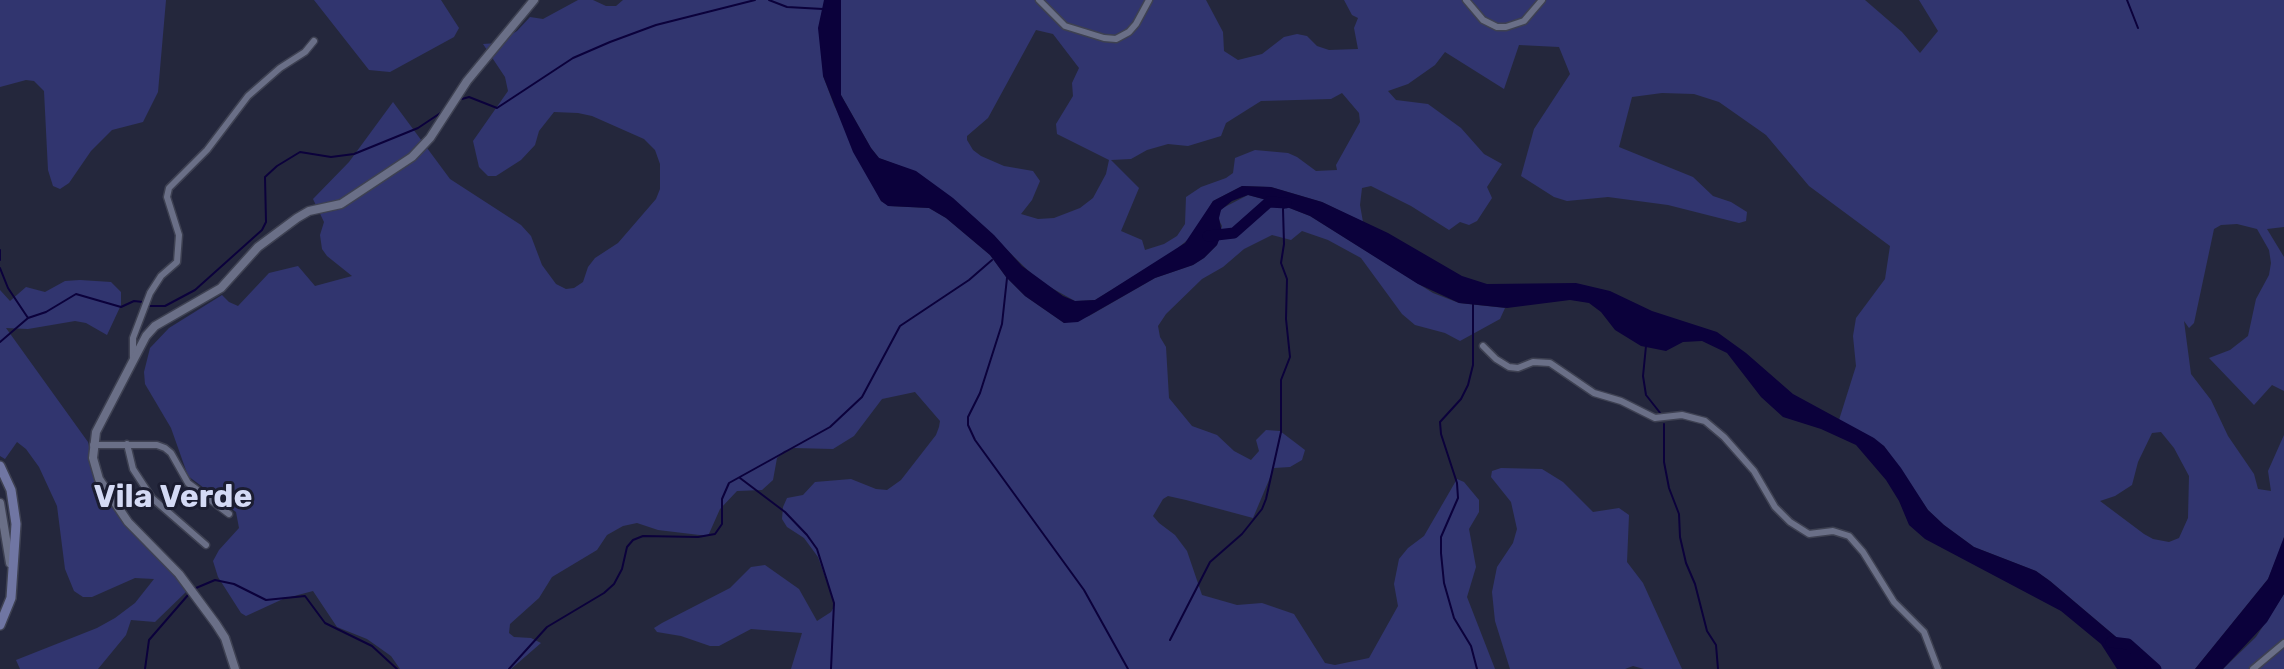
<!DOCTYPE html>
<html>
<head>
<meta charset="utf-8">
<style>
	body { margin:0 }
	canvas { display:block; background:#24273c }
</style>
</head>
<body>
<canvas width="2284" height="669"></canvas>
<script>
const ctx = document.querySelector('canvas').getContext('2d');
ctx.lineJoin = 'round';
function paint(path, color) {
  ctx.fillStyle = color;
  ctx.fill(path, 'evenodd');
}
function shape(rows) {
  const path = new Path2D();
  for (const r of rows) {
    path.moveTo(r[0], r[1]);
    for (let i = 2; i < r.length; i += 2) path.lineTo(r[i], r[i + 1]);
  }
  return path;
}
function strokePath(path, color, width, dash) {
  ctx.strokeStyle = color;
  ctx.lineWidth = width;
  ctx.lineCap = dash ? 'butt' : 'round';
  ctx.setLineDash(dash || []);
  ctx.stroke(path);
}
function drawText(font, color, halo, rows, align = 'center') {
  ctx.font = font + ' Rubik,sans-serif';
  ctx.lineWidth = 6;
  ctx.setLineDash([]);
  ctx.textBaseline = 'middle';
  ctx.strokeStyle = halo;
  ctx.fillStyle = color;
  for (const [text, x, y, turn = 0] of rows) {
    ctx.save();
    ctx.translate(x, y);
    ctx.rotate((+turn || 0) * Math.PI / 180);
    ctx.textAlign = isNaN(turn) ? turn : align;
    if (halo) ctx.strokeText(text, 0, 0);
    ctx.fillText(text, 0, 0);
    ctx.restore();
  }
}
paint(shape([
	[0,0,166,0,158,92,143,122,112,130,91,151,69,183,60,189,53,186,48,170,44,91,34,81,26,80,0,87],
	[314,0,441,0,459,28,454,37,390,72,369,70],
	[578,0,593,0,606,6,616,6,623,0,824,0,823,76,834,105,881,201,889,206,929,208,946,218,990,255,1006,277,1025,296,1064,323,1089,316,1155,278,1193,265,1204,258,1217,245,1222,226,1218,218,1221,209,1248,195,1274,202,1310,216,1433,293,1459,303,1505,308,1500,319,1460,341,1445,333,1415,325,1402,314,1361,258,1328,240,1302,231,1291,240,1272,235,1244,249,1223,267,1202,279,1166,314,1158,326,1160,337,1166,347,1169,398,1192,426,1217,435,1234,451,1251,460,1259,451,1256,440,1266,430,1280,431,1305,450,1302,460,1290,467,1274,468,1253,518,1186,500,1168,496,1163,499,1153,516,1159,523,1175,535,1187,551,1202,595,1237,605,1262,603,1294,614,1325,663,1335,665,1369,658,1398,606,1394,584,1399,559,1408,548,1424,536,1457,479,1464,482,1479,500,1479,512,1469,529,1476,567,1467,597,1495,669,791,669,802,633,751,629,719,646,710,646,681,636,657,632,654,628,662,623,730,588,751,567,765,565,799,589,817,621,831,612,835,605,818,557,804,538,787,527,782,519,783,507,787,498,803,495,815,482,851,479,876,489,887,490,901,480,936,435,939,427,940,421,915,392,882,399,854,436,833,449,794,448,784,451,777,458,773,480,762,490,737,491,720,509,708,536,658,530,637,523,623,526,607,535,597,550,552,577,539,598,510,624,509,633,514,637,531,638,541,643,511,669,400,669,391,656,367,639,337,627,313,591,283,599,246,616,241,613,218,577,213,561,219,550,239,528,236,512,188,476,171,428,145,384,144,372,150,348,169,328,222,295,229,302,238,306,269,273,298,266,315,286,352,276,327,256,322,249,320,235,324,222,313,199,349,162,393,102,450,179,521,225,531,236,542,265,556,284,566,289,574,288,583,282,588,267,595,258,618,243,656,199,660,189,660,164,655,150,644,139,592,116,578,113,554,112,539,131,535,145,521,160,496,176,488,176,479,167,473,141,508,91,505,77,483,44,497,43,517,31,530,17,543,19],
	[841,0,1206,0,1223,32,1224,51,1238,60,1262,54,1284,37,1297,34,1307,36,1317,46,1329,50,1358,49,1354,28,1358,18,1352,15,1344,0,1865,0,1902,32,1920,53,1938,31,1919,0,2284,0,2284,227,2267,229,2284,257,2284,391,2272,385,2254,405,2209,358,2230,350,2248,336,2256,299,2269,275,2271,263,2269,250,2257,229,2237,224,2221,225,2214,229,2194,323,2189,328,2184,321,2191,374,2211,400,2228,436,2254,474,2258,489,2271,491,2268,471,2284,435,2284,537,2282,545,2268,579,2195,669,2154,669,2050,581,2036,571,1974,547,1944,525,1928,510,1884,446,1839,420,1856,366,1853,336,1856,318,1885,279,1890,246,1809,186,1766,135,1719,102,1694,94,1662,93,1632,97,1619,147,1693,177,1713,196,1731,202,1747,212,1746,221,1739,223,1668,205,1608,197,1567,201,1554,197,1521,176,1534,129,1570,74,1559,47,1519,45,1504,89,1445,52,1435,65,1408,84,1388,91,1396,100,1428,104,1461,128,1484,154,1502,164,1487,187,1492,198,1477,221,1469,225,1460,222,1449,230,1411,206,1371,186,1362,188,1360,205,1363,222,1322,202,1271,187,1242,186,1213,201,1191,237,1173,252,1095,300,1075,301,1039,281,977,221,900,166,879,158,871,148,841,95],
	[1036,30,1053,34,1079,68,1072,83,1073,96,1056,124,1057,134,1109,160,1106,174,1093,198,1080,208,1054,218,1038,219,1021,214,1032,200,1040,181,1033,171,1004,166,981,156,973,150,967,140,967,136,988,118],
	[1342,93,1359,113,1360,122,1336,165,1337,170,1316,171,1297,157,1288,153,1255,150,1235,158,1233,173,1226,178,1201,187,1186,197,1185,224,1177,236,1164,244,1145,250,1142,240,1121,231,1139,188,1111,160,1131,159,1147,150,1168,144,1188,146,1221,136,1226,123,1261,101,1331,99],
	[2161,432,2174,448,2189,476,2188,518,2179,538,2169,542,2153,539,2144,534,2100,501,2115,496,2132,485,2138,462,2152,433],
	[80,280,111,282,121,292,121,305,107,335,86,323,75,321,28,329,6,328,88,442,95,471,149,545,188,590,155,622,131,620,126,635,98,669,20,669,16,660,97,628,115,618,135,603,154,579,135,578,92,597,83,597,74,591,65,569,57,506,39,467,26,449,17,442,5,459,0,456,0,290,10,301,26,287,45,292,65,281],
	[1501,468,1542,469,1563,482,1593,512,1619,508,1629,515,1627,562,1643,583,1682,669,1644,669,1633,666,1625,669,1510,669,1495,621,1492,592,1497,567,1513,543,1517,529,1511,502,1491,477,1492,471],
	[2284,594,2284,669,2223,669,2256,637]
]), '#31356f');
paint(shape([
	[824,0,841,0,841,95,871,148,879,158,916,171,953,198,994,235,1022,266,1063,296,1075,301,1095,300,1111,290,1185,243,1213,201,1242,186,1271,187,1322,202,1388,233,1462,276,1487,284,1576,283,1610,291,1652,311,1717,332,1746,353,1793,394,1874,438,1884,446,1901,468,1928,510,1944,525,1974,547,2036,571,2050,581,2154,669,2117,669,2101,644,2061,611,1925,539,1909,525,1899,501,1886,480,1856,445,1821,429,1783,417,1761,397,1727,353,1702,341,1683,342,1666,351,1641,346,1615,330,1601,312,1589,303,1570,300,1507,308,1459,303,1418,284,1310,216,1274,202,1248,195,1232,201,1221,210,1219,218,1222,233,1217,245,1204,258,1193,265,1155,278,1078,322,1064,323,1025,296,1006,277,990,255,946,218,929,208,888,206,881,201,853,152,823,76,818,28],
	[2284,537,2284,594,2267,622,2223,669,2195,669,2268,579]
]), '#0b013b');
strokePath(shape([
	[769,0,787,7,823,9],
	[2127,0,2138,28],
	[462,99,469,97,497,108,573,58,610,42,656,25,755,0],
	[0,250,0,260],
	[0,268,8,288,28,318],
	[1007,278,1002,324,980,393,968,417,968,425,975,440,1084,590,1128,669],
	[1473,304,1473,365,1468,385,1461,399,1440,422,1441,434,1457,483,1458,498,1441,537,1441,553,1444,583,1454,618,1471,646,1477,669],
	[149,306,165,306,195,290,262,230,266,222,265,177,277,166,300,152,331,157,354,154,418,128,442,112],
	[0,342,28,318,46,312,76,294,121,307,134,301,143,302],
	[1646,346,1643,376,1646,395,1661,414],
	[1664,424,1664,462,1669,488,1679,514,1680,537,1686,563,1695,584,1707,631,1716,645,1718,669],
	[740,478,785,512,807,535,817,549,834,603,831,669],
	[196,588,215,580,234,584,266,600,305,596,325,623,372,646,397,669],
	[1170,640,1210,562,1242,534,1262,509,1266,499,1281,432,1281,380,1290,357,1286,319,1287,279,1281,263,1284,244,1283,209,1286,204],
	[145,669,149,640,188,595],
	[509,669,547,627,604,593,614,584,622,569,627,547,633,540,643,536,698,537,715,534,722,524,722,499,729,483,830,427,862,397,900,326,969,280,992,260]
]), '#0b013b', 2);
strokePath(shape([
	[1208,236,1234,233,1269,202,1286,203],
	[2111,642,2128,644,2156,669]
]), '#0b013b', 11);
const minor = shape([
	[1039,0,1065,26,1104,38,1116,39,1129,32,1136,24,1149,0],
	[1466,0,1483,20,1497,27,1506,27,1524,21,1542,0],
	[1483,346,1496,359,1509,367,1518,368,1533,362,1550,363,1594,393,1621,401,1655,418,1682,415,1705,421,1724,437,1754,471,1775,507,1790,522,1809,534,1833,531,1849,536,1863,552,1894,602,1924,632,1938,669],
	[133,357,133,338,150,293,161,276,177,262,179,235,167,197,169,188,207,150,248,96,280,68,305,52,314,41],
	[127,444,133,469,152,498,206,545],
	[93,445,157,445,165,448,171,453,188,483,229,514],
	[2253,669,2284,643]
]);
const tertiary = shape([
	[0,503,10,563],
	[235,669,225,638,216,624,179,574,128,522,99,479,93,458,96,432,146,336,155,326,221,288,258,247,297,218,309,211,341,204,412,157,430,138,467,81,534,0]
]);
const secondary = shape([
	[0,466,11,490,16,524,11,598,0,625]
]);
strokePath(minor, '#3e4152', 9);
strokePath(tertiary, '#3e4152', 11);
strokePath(secondary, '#3e4152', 12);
strokePath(minor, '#6a6f87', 6);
strokePath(tertiary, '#6a6f87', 8);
strokePath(secondary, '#7076a3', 9);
drawText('bold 32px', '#d4daf5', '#1b1d31', [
	["Vila Verde",173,498]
]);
</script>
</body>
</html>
